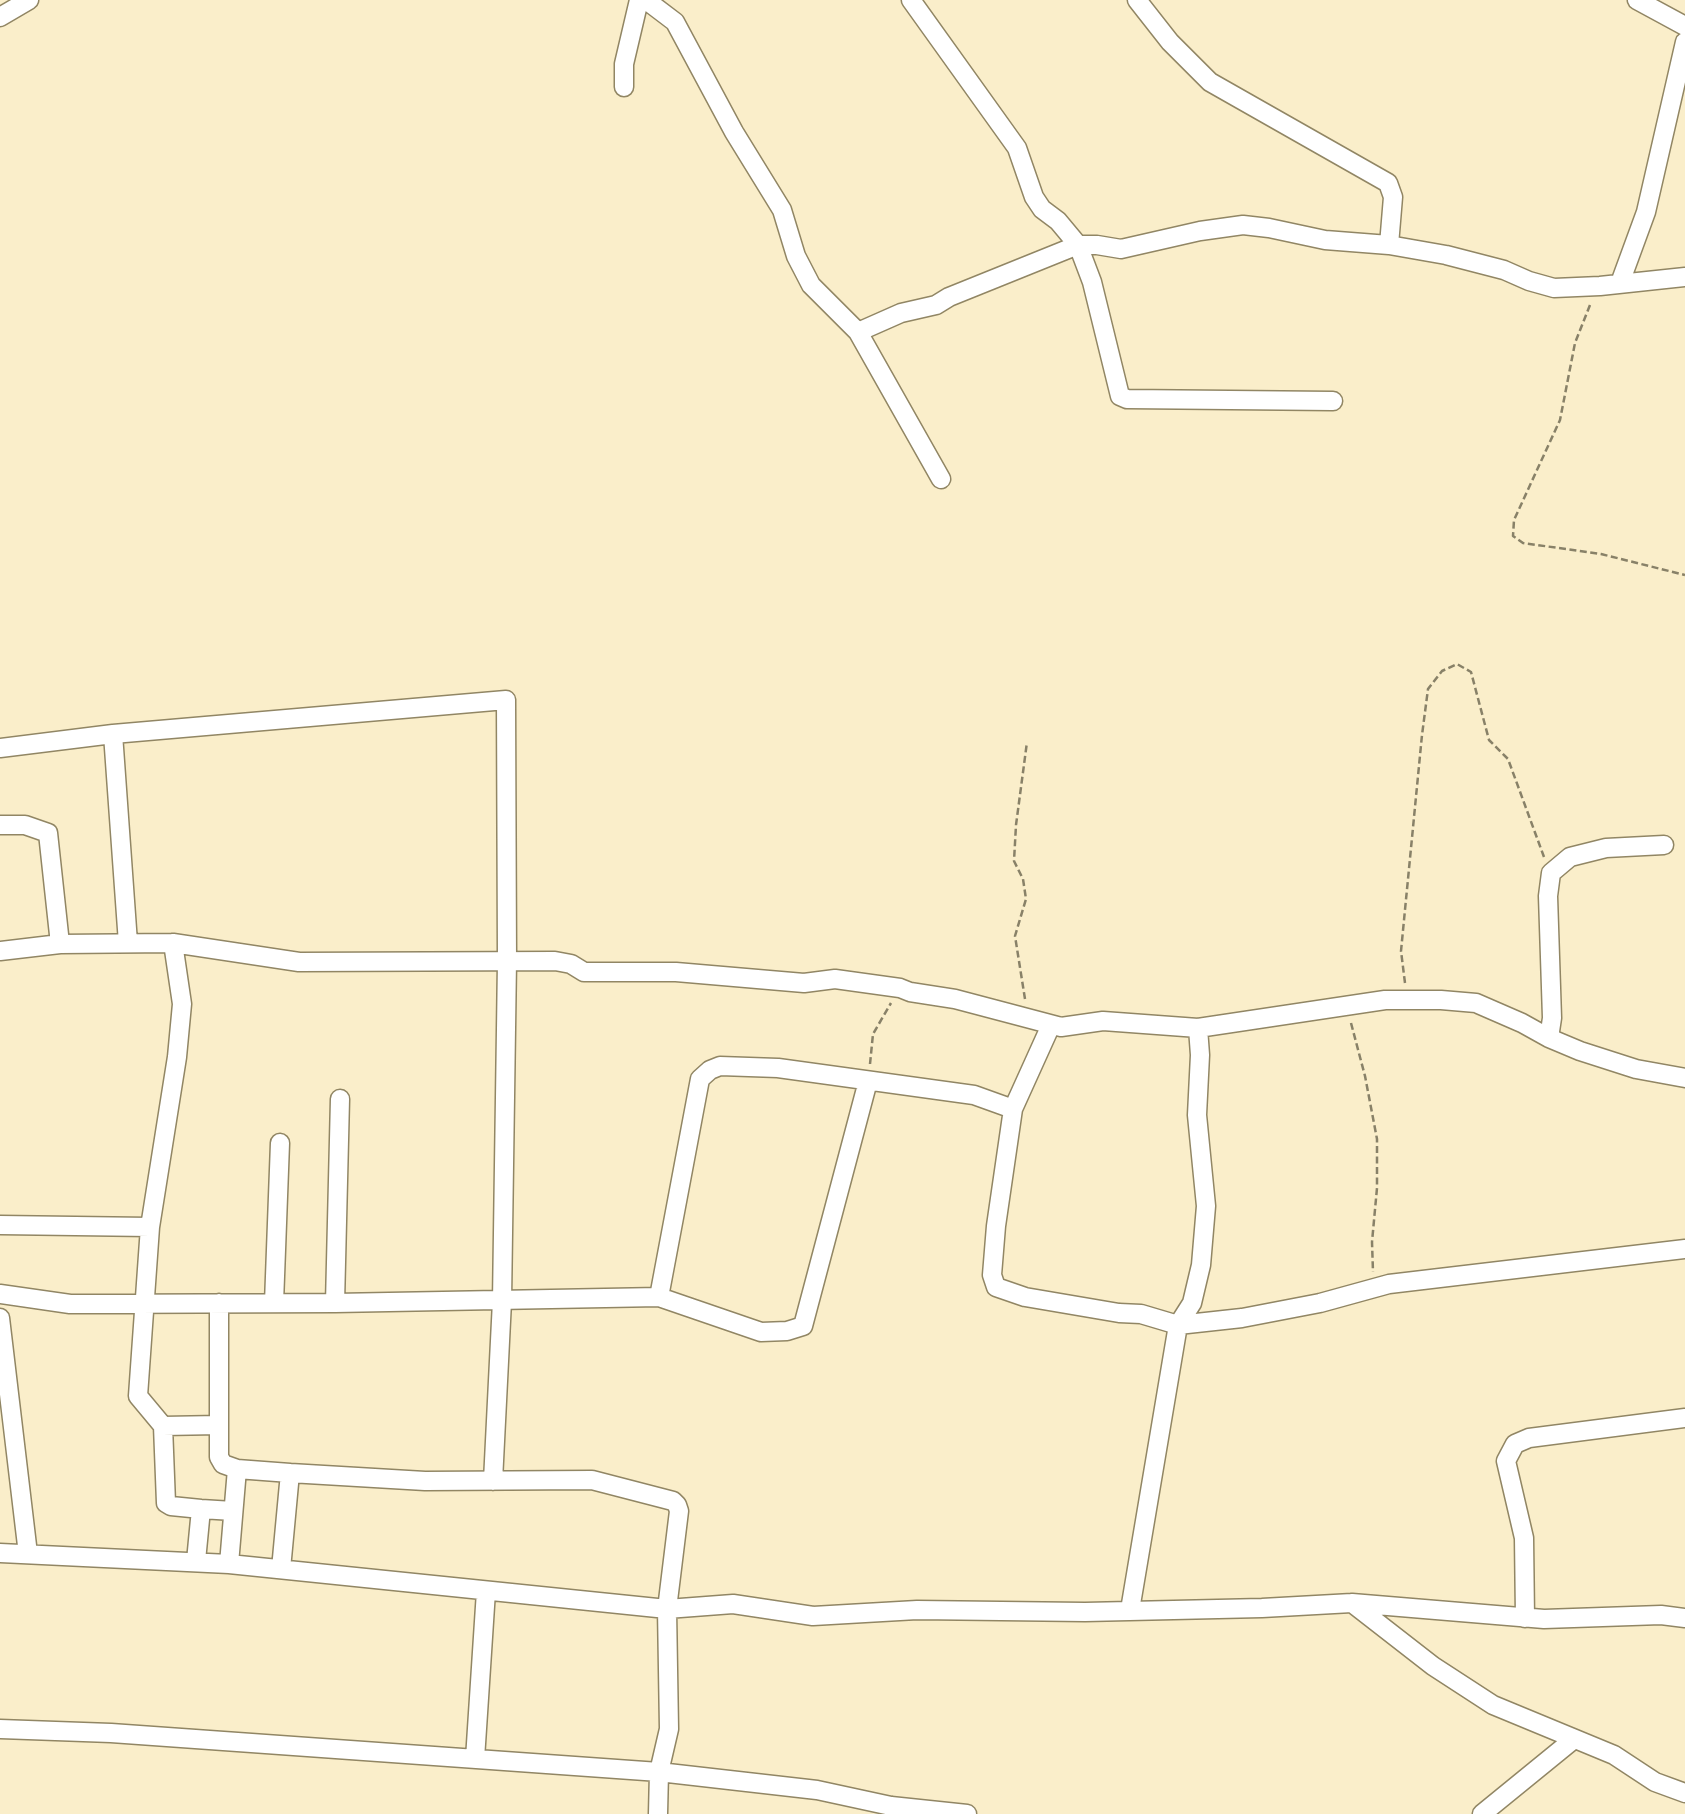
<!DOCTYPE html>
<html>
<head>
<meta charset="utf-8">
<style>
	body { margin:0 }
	canvas { display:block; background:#faeeca }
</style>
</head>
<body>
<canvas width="1685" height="1814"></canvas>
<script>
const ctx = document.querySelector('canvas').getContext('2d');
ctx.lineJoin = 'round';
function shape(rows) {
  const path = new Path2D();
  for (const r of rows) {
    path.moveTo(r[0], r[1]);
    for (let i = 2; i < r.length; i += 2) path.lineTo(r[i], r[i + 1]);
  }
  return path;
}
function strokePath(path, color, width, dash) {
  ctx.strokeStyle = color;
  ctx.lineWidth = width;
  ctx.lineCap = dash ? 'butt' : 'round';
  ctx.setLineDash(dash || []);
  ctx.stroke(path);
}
const minor = shape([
	[646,0,675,22,734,132,782,210,796,256,811,285,858,332,941,479],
	[911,0,1017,148,1034,197,1042,209,1058,221,1078,245,1097,245,1121,249,1200,231,1243,225,1269,228,1325,240,1389,245,1446,255,1504,270,1529,281,1554,288,1600,286,1685,277],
	[1137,0,1170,42,1210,82,1388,183,1393,197,1389,245],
	[1637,0,1685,26],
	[0,17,29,0],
	[624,87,624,64,639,0],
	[1620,283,1646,212,1685,42],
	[858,332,901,313,936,305,949,297,1078,245,1092,282,1120,396,1127,399,1333,401],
	[113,734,128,943],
	[0,748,113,734,506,700,507,961,502,1301,493,1481],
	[0,825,25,825,48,833,60,944],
	[173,943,182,1004,177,1057,150,1227,138,1396,163,1426,166,1503,171,1506,201,1509,233,1511],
	[0,951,60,944,173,943,299,962,555,961,571,964,584,972,676,972,804,983,835,979,900,988,910,992,955,999,1061,1027,1103,1021,1198,1028,1385,1000,1441,1000,1476,1003,1522,1023,1549,1038,1580,1051,1636,1069,1685,1078],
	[1549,1038,1552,1018,1548,896,1551,873,1570,857,1606,848,1664,845],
	[1013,1109,1051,1025],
	[0,1225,150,1227],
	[0,1294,70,1304,335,1303,659,1297,761,1332,787,1331,803,1326,868,1081],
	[659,1297,700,1079,710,1070,720,1066,778,1068,974,1095,1013,1109,996,1226,992,1275,996,1287,1025,1297,1119,1313,1141,1314,1178,1325,1242,1318,1320,1303,1389,1284,1685,1249],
	[219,1303,219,1457,223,1464,237,1469,290,1473,425,1481,592,1480,673,1501,677,1505,679,1511,667,1609,669,1729,659,1772,658,1814],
	[274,1303,280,1143],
	[335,1303,340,1099],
	[0,1318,28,1554],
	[163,1426,219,1425],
	[0,1553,229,1564,667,1609,733,1604,813,1616,917,1610,1085,1612,1262,1608,1352,1603,1544,1619,1661,1615,1685,1618],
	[196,1561,201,1509],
	[229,1564,237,1469],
	[281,1569,290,1473],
	[1352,1603,1433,1666,1493,1705,1614,1755,1655,1782,1685,1793],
	[1130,1610,1178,1325,1192,1303,1201,1265,1206,1206,1197,1115,1200,1055,1198,1028],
	[1525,1618,1524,1538,1506,1461,1515,1444,1529,1438,1685,1418],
	[0,1729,111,1733,659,1772,817,1790,891,1806,967,1814],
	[475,1759,486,1591],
	[1482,1814,1574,1739]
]);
strokePath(minor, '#918664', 21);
strokePath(shape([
	[1590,305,1575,343,1560,420,1514,520,1513,536,1523,543,1601,554,1685,575],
	[1405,983,1401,951,1422,735,1428,689,1442,671,1457,664,1471,672,1489,740,1508,759,1544,857],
	[1025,999,1015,936,1026,899,1023,879,1014,861,1016,825,1027,742],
	[1351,1023,1365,1076,1377,1139,1377,1188,1372,1242,1373,1272],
	[870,1064,873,1034,891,1003]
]), '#888168', 2.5, [7, 3.5]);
strokePath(minor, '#fff', 18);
</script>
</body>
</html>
